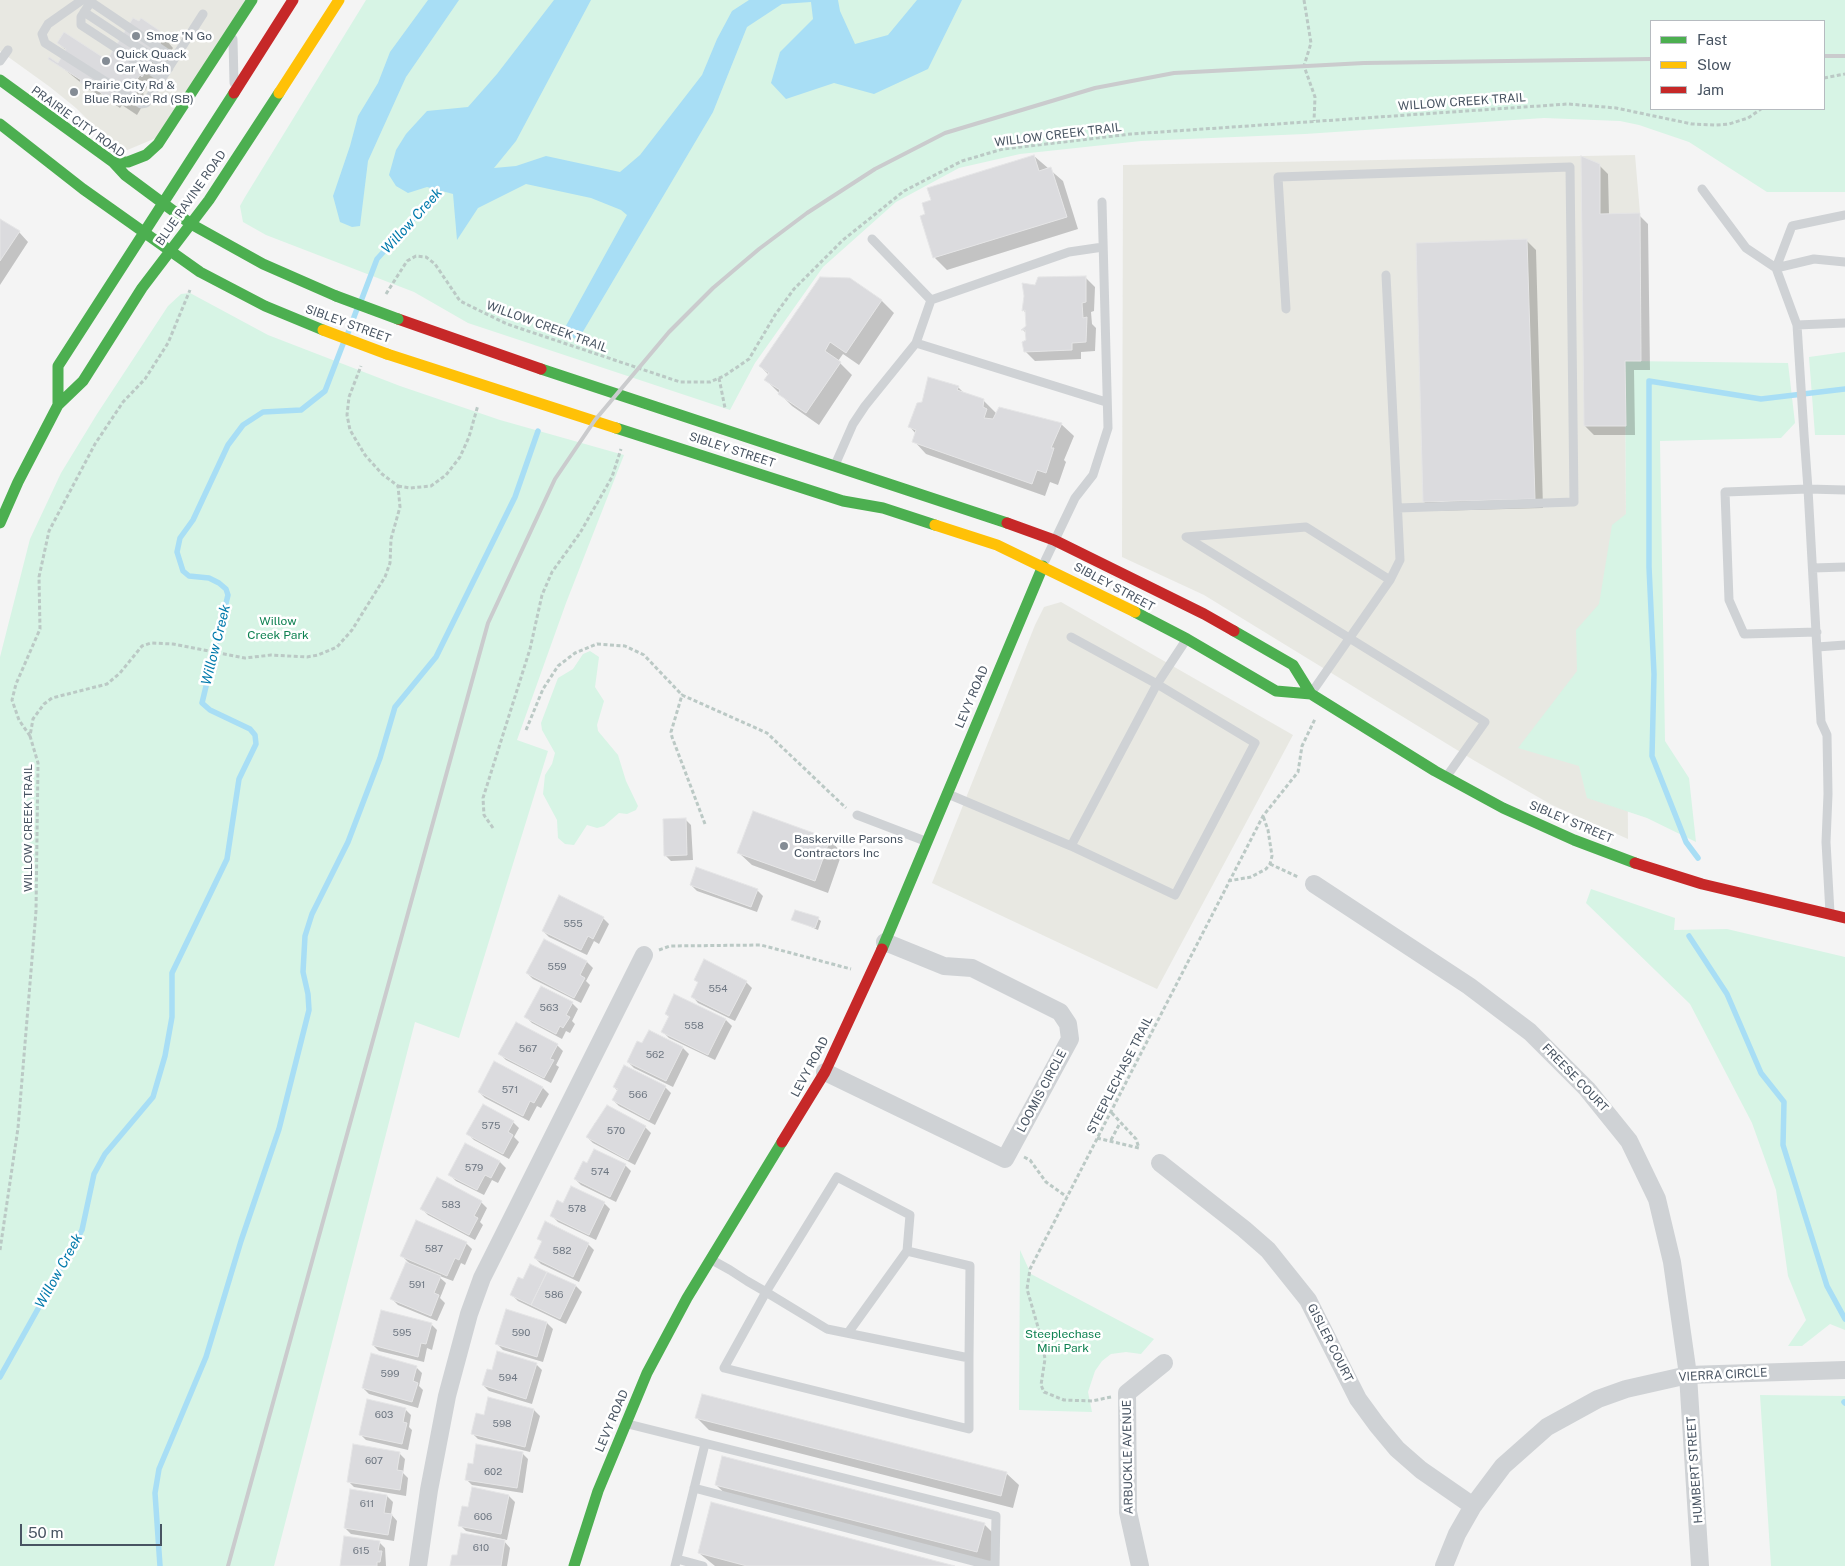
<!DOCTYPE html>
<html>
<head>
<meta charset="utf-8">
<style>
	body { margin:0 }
	#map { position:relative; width:1845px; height:1566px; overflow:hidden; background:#f4f4f4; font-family:"Public Sans",sans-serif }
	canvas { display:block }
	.legend { position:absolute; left:1650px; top:20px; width:175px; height:90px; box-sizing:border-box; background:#fff; border:1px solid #b6bbc0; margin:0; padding:6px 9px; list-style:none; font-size:15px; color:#485462 }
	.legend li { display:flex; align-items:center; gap:10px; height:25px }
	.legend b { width:25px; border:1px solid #b6bbc0 }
	.scale { position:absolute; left:20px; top:1524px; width:142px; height:22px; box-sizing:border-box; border:2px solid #485462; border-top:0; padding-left:6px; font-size:15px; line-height:18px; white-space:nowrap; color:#485462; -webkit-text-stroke:4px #fff; paint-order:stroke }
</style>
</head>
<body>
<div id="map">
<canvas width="1845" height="1566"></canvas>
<ul class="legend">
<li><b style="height:6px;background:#4caf50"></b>Fast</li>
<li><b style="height:6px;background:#ffc107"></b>Slow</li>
<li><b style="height:6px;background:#c62828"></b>Jam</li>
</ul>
<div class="scale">50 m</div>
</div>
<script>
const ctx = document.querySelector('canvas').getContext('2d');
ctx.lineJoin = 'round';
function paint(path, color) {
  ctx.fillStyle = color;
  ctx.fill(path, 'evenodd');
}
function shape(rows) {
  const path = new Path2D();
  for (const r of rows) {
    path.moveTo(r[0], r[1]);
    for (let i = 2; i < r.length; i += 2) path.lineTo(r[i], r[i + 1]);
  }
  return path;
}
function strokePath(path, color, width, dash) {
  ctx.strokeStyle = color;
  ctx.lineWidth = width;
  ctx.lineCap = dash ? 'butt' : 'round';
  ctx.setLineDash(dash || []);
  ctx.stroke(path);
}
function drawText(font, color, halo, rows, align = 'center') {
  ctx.font = font + ' "Public Sans",sans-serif';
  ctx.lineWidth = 5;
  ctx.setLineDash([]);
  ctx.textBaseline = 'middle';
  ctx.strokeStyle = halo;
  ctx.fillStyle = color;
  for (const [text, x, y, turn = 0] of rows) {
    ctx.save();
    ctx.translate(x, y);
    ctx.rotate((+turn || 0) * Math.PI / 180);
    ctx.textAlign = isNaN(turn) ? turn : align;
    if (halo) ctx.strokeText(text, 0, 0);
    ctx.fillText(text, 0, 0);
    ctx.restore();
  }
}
paint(shape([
	[0,0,247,0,156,138,125,151,112,144,76,108,50,87,0,51],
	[1635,155,1640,213,1641,361,1625,362,1628,839,1552,805,1475,761,1204,595,1122,557,1123,165],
	[1061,602,1293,735,1157,989,932,883,1035,625,1044,607]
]), '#e8e8e2');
paint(shape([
	[366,0,1845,0,1845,192,1767,192,1689,142,1639,125,1620,121,1544,118,1305,134,1141,141,1020,154,959,168,896,202,823,267,755,363,730,410,468,323,414,292,266,235,243,222,240,206,245,197],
	[1651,21,1824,21,1824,109,1651,109],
	[190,293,268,335,400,386,500,420,624,455,566,603,517,740,548,751,459,1038,415,1022,274,1566,0,1566,0,657,30,539,61,473,97,414,168,306,181,294],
	[1845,352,1845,435,1815,435,1809,357],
	[1625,361,1788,363,1795,423,1781,438,1660,441,1665,741,1689,778,1696,842,1647,818,1587,798,1579,766,1518,748,1577,671,1576,630,1599,604,1612,525,1626,514],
	[590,651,599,657,595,687,604,701,597,725,598,731,618,755,626,781,638,806,636,810,627,814,619,813,604,826,597,828,587,825,574,845,565,844,558,838,557,820,543,794,545,775,552,764,555,753,542,730,541,723,558,678,573,669,583,654],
	[1591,889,1675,918,1674,930,1727,929,1845,957,1845,1330,1830,1324,1802,1346,1788,1346,1806,1320,1788,1276,1776,1190,1752,1123,1690,1004,1586,903],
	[1020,1250,1031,1274,1154,1339,1141,1354,1126,1352,1111,1354,1102,1361,1095,1371,1088,1392,1092,1412,1019,1410],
	[1760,1395,1845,1396,1845,1566,1771,1566]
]), '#d7f4e5');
paint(shape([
	[428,0,459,0,406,77,368,161,360,226,352,227,340,222,333,196,350,146,358,116,378,83,390,52],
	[554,0,591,0,516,141,494,168,516,166,546,156,620,172,640,155,702,75,717,39,732,11,749,0,838,0,840,11,855,44,888,35,917,0,962,0,928,69,874,94,834,83,786,99,771,83,780,52,813,19,811,2,782,4,747,27,713,112,578,340,562,333,627,215,621,210,591,198,526,184,478,208,457,240,453,194,427,187,408,193,396,186,389,175,396,150,406,134,427,111,468,107,497,74]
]), '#a8def5');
paint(shape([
	[159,32,173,48,167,57,169,59,152,85,149,84,143,94,147,98,137,115,122,105,120,108,101,95,100,97,91,91,58,64,67,51,58,43,107,61],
	[1034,156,1063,181,1078,229,947,270,935,258,922,217],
	[1599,165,1608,174,1609,215,1639,215,1648,224,1650,370,1634,370,1635,435,1594,435,1585,426],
	[0,220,19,232,28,242,0,285],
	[1527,241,1536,250,1543,508,1434,511,1424,502],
	[1085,277,1095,287,1094,311,1091,312,1092,324,1096,328,1095,351,1081,352,1081,359,1035,361,1025,351,1028,341,1027,334,1023,330,1027,326,1027,314,1023,310,1036,286],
	[849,279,882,301,894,313,859,365,843,354,838,361,852,375,819,425,792,406,766,380,769,375,760,366],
	[958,387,965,394,983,400,997,414,1061,424,1074,436,1064,460,1066,462,1058,485,1050,482,1045,496,926,454,914,441,916,434,910,427],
	[754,812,830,840,842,853,828,893,752,865,739,853],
	[685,819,691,825,693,860,671,861,665,855],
	[691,885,757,890,763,896,757,912,697,891],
	[603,918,609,924,599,944,594,941,587,955,549,937,543,931],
	[793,919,818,919,821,921,818,930],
	[544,940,587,962,593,968,586,981,590,985,581,1003,533,979,527,973],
	[695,980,746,982,752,988,735,1021,698,1003,692,996,699,983],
	[675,995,726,1020,732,1026,715,1060,669,1038,663,1032,670,1018,666,1014],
	[572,1003,578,1009,572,1021,575,1024,570,1033,566,1031,562,1039,532,1023,526,1017],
	[516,1023,557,1045,563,1051,556,1065,559,1067,551,1083,506,1060,500,1054],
	[649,1032,683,1048,689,1054,673,1087,634,1068,628,1062,643,1045],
	[614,1087,665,1087,671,1093,655,1125,619,1106,613,1100,618,1091],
	[543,1088,549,1094,541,1108,537,1106,529,1121,485,1098,479,1092],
	[513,1122,519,1128,514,1137,519,1142,509,1159,474,1140,468,1134],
	[595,1123,645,1127,651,1133,635,1165,593,1143,587,1137],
	[466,1145,500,1162,506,1168,498,1183,492,1180,484,1195,456,1181,450,1175],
	[595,1150,625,1165,631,1171,616,1202,581,1185,575,1179,588,1164],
	[572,1188,604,1203,610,1209,596,1240,558,1222,552,1216,564,1204],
	[481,1202,487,1208,480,1222,483,1225,475,1240,428,1215,422,1209],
	[538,1238,588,1244,594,1250,579,1282,541,1264,535,1258,543,1243],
	[466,1243,472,1249,465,1265,461,1263,453,1281,437,1275,446,1283,440,1298,445,1303,437,1321,398,1305,392,1299,412,1266,402,1256],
	[530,1266,576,1286,582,1292,566,1324,518,1301,512,1295,524,1281],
	[547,1323,553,1329,543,1362,503,1350,497,1344],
	[431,1324,437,1330,432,1350,427,1348,424,1362,379,1351,373,1345],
	[536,1364,542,1370,532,1404,489,1391,483,1385,492,1371],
	[416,1367,422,1373,419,1386,423,1390,418,1408,369,1394,363,1388],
	[405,1409,411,1415,409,1427,412,1430,408,1450,366,1440,360,1434],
	[534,1410,540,1416,530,1452,478,1439,472,1433,484,1416],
	[697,1418,1006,1473,1019,1485,1013,1508,709,1430],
	[399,1453,405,1459,403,1473,408,1478,406,1496,354,1487,348,1481],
	[522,1453,528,1459,523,1493,472,1485,466,1479],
	[716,1485,984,1524,997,1537,990,1564,729,1497],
	[387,1496,393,1502,391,1514,397,1521,394,1541,351,1534,345,1528],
	[509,1496,515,1502,507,1540,466,1531,460,1525,469,1509],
	[504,1541,510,1548,507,1566,452,1566],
	[379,1542,385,1548,386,1566,341,1566],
	[699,1553,950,1566,715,1566]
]), '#0003');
strokePath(shape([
	[361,301,377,259,445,184],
	[348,333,357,309],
	[1698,858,1686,842,1652,756,1654,674,1649,567,1649,381,1761,399,1845,389],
	[1689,936,1727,994,1761,1073,1784,1102,1783,1145,1827,1286,1845,1319],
	[0,1377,82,1230,94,1174,105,1154,153,1097,165,1056,172,1017,172,973,227,859,239,779,256,744,255,735,250,729,210,710,202,703,228,595,226,589,219,583,209,578,189,576,183,571,177,552,180,538,193,520,228,445,243,425,263,412,301,410,325,391,343,344],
	[1844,1402,1845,1403],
	[160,1566,155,1493,159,1469,206,1357,241,1241,279,1129,309,1010,308,994,303,972,305,936,312,914,348,842,380,758,395,707,436,657,515,497,538,431]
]), '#a8def5', 5.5);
const building = shape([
	[133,18,139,21,141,18,160,31,158,33,164,37,158,47,160,49,142,77,140,75,133,85,139,88,127,106,112,97,110,100,92,86,90,89,80,82,81,80,48,59,49,57,58,63,66,49,57,43,64,32,107,60,133,18],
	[1034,155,1039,171,1051,167,1067,217,933,258,920,216,925,214,922,203,931,200,927,188,1034,155],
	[1581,156,1600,164,1600,214,1640,213,1641,361,1625,361,1626,426,1584,426,1581,156],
	[0,219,20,231,0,261,0,219],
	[1527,239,1535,499,1423,502,1416,243,1527,239],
	[1086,276,1086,302,1082,303,1083,318,1087,317,1086,342,1072,343,1072,350,1024,352,1022,342,1026,340,1025,330,1021,330,1026,326,1025,310,1022,311,1024,296,1022,283,1035,285,1038,277,1086,276],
	[820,277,850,278,882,300,846,353,830,342,825,351,841,362,806,413,778,394,780,390,764,380,769,373,759,366,820,277],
	[928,377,959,386,957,390,984,399,983,407,987,409,984,418,993,419,999,407,1062,423,1051,448,1054,448,1046,473,1037,470,1032,484,912,442,916,430,908,427,917,403,922,402,928,377],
	[753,811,830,839,815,881,737,853,753,811],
	[686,818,687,855,664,856,663,819,686,818],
	[696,867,758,889,751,907,690,885,696,867],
	[559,895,604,917,593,939,588,936,581,950,542,931,559,895],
	[795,910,819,917,815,928,791,920,795,910],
	[544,939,587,961,580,975,585,978,574,998,526,973,544,939],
	[704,959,747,981,729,1016,691,997,698,982,694,980,704,959],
	[541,986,573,1002,566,1015,570,1017,563,1028,560,1026,556,1034,524,1017,541,986],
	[674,994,726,1019,708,1055,661,1032,669,1016,665,1014,674,994],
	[516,1022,558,1044,550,1059,554,1060,544,1078,498,1054,516,1022],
	[649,1030,683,1047,666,1081,627,1062,637,1041,642,1043,649,1030],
	[494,1061,543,1087,534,1103,530,1101,523,1116,478,1092,494,1061],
	[624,1065,666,1086,649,1120,612,1100,618,1089,613,1087,624,1065],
	[483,1104,514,1121,508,1132,513,1135,503,1154,466,1134,483,1104],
	[607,1105,646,1126,628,1160,586,1137,607,1105],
	[465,1143,500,1161,491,1178,485,1175,477,1190,448,1175,465,1143],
	[594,1149,626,1164,610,1197,574,1179,583,1161,587,1163,594,1149],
	[437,1177,482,1201,474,1216,478,1218,469,1235,420,1209,437,1177],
	[571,1186,605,1202,589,1235,550,1216,557,1200,563,1203,571,1186],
	[416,1220,467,1242,459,1260,455,1258,447,1276,400,1256,416,1220],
	[545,1221,589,1243,573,1277,534,1258,542,1241,537,1239,545,1221],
	[406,1262,441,1276,434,1293,439,1295,431,1316,390,1299,406,1262],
	[530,1264,547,1272,531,1305,510,1295,518,1277,523,1279,530,1264],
	[547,1272,576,1285,560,1319,531,1305,547,1272],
	[506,1309,547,1322,537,1357,495,1344,506,1309],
	[381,1310,432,1323,426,1344,421,1343,418,1357,372,1345,381,1310],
	[497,1351,537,1363,526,1399,482,1385,487,1369,492,1370,497,1351],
	[371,1353,417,1366,413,1381,418,1383,412,1402,362,1388,371,1353],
	[702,1394,1007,1472,1001,1496,695,1418,702,1394],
	[488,1397,534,1409,525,1447,471,1434,476,1413,484,1415,488,1397],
	[367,1399,406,1408,403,1422,407,1423,402,1444,359,1435,367,1399],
	[353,1444,400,1452,397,1470,403,1471,400,1490,347,1482,353,1444],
	[476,1444,523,1452,517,1488,465,1480,468,1463,473,1464,476,1444],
	[722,1456,985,1523,977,1552,715,1485,722,1456],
	[472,1487,509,1495,501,1534,458,1526,462,1506,468,1507,472,1487],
	[350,1489,387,1495,384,1513,392,1514,388,1535,344,1528,350,1489],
	[711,1502,955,1566,747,1566,698,1553,711,1502],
	[461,1533,505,1540,501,1566,450,1566,452,1555,457,1555,461,1533],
	[344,1536,380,1541,378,1551,382,1551,380,1562,377,1562,377,1566,340,1566,344,1536]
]);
paint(building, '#dbdbde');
strokePath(building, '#e5e5e6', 1);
strokePath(shape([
	[1304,0,1311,43,1304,66,1315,97,1314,121],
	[1824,78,1845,74],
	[386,294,407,261,416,256,426,257,435,264,460,301,507,324,680,382,710,382,724,376,749,359,775,315,794,289,843,240,904,191,962,161,1003,149,1131,134,1568,104,1616,108,1692,124,1716,125,1729,124,1748,118,1761,109],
	[719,378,725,408],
	[398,486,410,488,431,486,446,475,460,457,469,437,478,405],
	[526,730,543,689,558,666,575,653,597,644,625,646,644,655,682,695],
	[30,736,19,720,12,700,16,684,40,629,39,577,49,531,95,444,123,402,145,379,168,343,190,290],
	[705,824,672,737,671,732,682,695,767,733,846,808],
	[493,828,484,815,483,798,530,649,542,595,552,572,580,533,612,477,621,449],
	[1270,864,1298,877],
	[1228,881,1251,877,1266,869,1270,864,1272,856,1268,830,1263,816],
	[659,950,670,946,761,945,851,969],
	[1097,1138,1139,1148,1136,1139,1111,1112],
	[1111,1140,1120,1123],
	[1024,1157,1030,1160,1046,1182,1067,1197],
	[0,1250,18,1128,36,911,38,763,30,736,33,719,44,704,52,698,107,684,120,673,142,646,151,643,173,644,245,658,271,655,307,657,318,655,337,647,352,630,385,577,390,563,391,539,400,507,398,486,382,474,365,455,350,430,347,415,349,397,361,366],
	[1111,1397,1092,1401,1064,1400,1044,1392,1041,1385,1045,1359,1042,1341,1027,1289,1030,1269,1263,816,1298,772,1302,746,1315,719]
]), '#bbc9c5', 3, [4, 2.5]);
strokePath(shape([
	[82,0,48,24,42,34,45,43,141,104,146,103,203,14],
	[88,0,174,58],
	[90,3,81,17,81,25,162,78],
	[84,12,169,68],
	[233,39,234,83],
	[0,61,8,50],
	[1702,189,1746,248,1776,268,1797,325,1804,434,1808,489,1725,492,1729,600,1744,634,1817,632],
	[872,239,931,300],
	[1103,247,1069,252,931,300,916,343,1106,402],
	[1776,268,1792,226,1845,215],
	[1776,268,1814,259,1845,262],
	[1286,309,1278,177,1570,167,1574,502,1398,508],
	[1797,325,1845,323],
	[835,465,853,424,865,406,916,343],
	[1043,565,1075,498,1093,475,1108,428,1102,202],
	[1813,568,1845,567],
	[1390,580,1306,527,1186,537,1485,722,1447,776],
	[1071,637,1157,684,1255,743,1175,895,1071,846],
	[1817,647,1845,645],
	[1312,692,1390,580,1400,560,1386,275],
	[948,794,1071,846,1157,684,1186,640],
	[857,815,925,841],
	[1830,913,1826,842,1828,794,1827,735,1821,722,1808,489,1845,490],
	[712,1260,730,1270,747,1281,766,1292,827,1329,969,1358,970,1266,907,1251,910,1215,837,1177,766,1292,724,1368,969,1429,969,1358],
	[848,1333,907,1251],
	[628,1424,996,1516,995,1566],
	[694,1488,992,1566],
	[677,1559,703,1566],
	[675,1566,705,1444]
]), '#cfd2d5', 9);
strokePath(shape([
	[1314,884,1469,986,1530,1032,1587,1089,1629,1141,1657,1199,1672,1262,1688,1375,1700,1566],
	[825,1072,1005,1159,1070,1039,1068,1024,1060,1012,972,968,944,966,885,942],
	[1160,1163,1244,1229,1268,1250,1308,1300,1358,1399,1377,1425,1397,1449,1421,1470,1473,1506],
	[418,1566,429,1490,447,1396,469,1314,482,1278,644,955],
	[1140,1566,1128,1512,1127,1393,1164,1363],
	[1444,1566,1457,1534,1473,1506,1503,1466,1547,1427,1598,1399,1626,1389,1688,1375,1845,1370]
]), '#cfd2d5', 18);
strokePath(shape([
	[0,80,113,162,125,175,191,224,263,264,336,296],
	[0,124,83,189,200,272,265,306,323,330],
	[113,162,128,162,146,155,158,144,252,0],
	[541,369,1007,523],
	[58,405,58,366,234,93],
	[616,428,843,501,883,508,935,525],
	[0,523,18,482,58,405,83,381,142,288,209,200,279,93],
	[1135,612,1187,639,1276,691,1311,694],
	[1234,631,1293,665,1311,694,1435,771,1503,808,1574,840,1635,863],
	[882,949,1043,566],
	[574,1566,598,1491,647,1373,687,1298,782,1142]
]), '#4caf50', 11);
strokePath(shape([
	[279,93,339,0],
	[387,354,616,428],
	[935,525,997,545,1135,612]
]), '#ffc107', 11);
strokePath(shape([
	[234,93,293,0],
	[398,319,541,369],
	[1007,523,1054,540,1204,614,1234,631],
	[1635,863,1702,884,1845,918],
	[782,1142,825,1072,882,949]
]), '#c62828', 11);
strokePath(shape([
	[1824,56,1845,56],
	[228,1566,488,623,555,479,595,420,669,332,713,288,759,249,807,213,875,169,945,133,1095,88,1174,73,1364,63,1651,59]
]), '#cacbcd', 4);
strokePath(shape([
	[336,296,398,319]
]), '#4caf50', 11);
strokePath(shape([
	[323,330,387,354]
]), '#ffc107', 11);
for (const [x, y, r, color] of [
	[136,36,5,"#848c95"],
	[106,61,5,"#848c95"],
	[74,92,5,"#848c95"],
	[784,846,5,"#848c95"]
]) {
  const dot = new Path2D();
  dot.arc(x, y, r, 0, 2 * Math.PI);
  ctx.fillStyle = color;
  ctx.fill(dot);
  strokePath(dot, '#fff', 2);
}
drawText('10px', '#6e7782', null, [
	["555",573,924],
	["559",557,967],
	["554",718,989],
	["563",549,1008],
	["558",694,1026],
	["567",528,1049],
	["562",655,1055],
	["571",510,1090],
	["566",638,1095],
	["575",491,1126],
	["570",616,1131],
	["579",474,1168],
	["574",600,1172],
	["583",451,1205],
	["578",577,1209],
	["587",434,1249],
	["582",562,1251],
	["591",417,1285],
	["586",554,1295],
	["595",402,1333],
	["590",521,1333],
	["599",390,1374],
	["594",508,1378],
	["603",384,1415],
	["598",502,1424],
	["607",374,1461],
	["602",493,1472],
	["611",367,1504],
	["606",483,1517],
	["610",481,1548],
	["615",361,1551]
]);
drawText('12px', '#485462', '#fff', [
	["Smog 'N Go",146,36],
	["Quick Quack",116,54],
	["Car Wash",116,68],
	["Prairie City Rd &",84,85],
	["Blue Ravine Rd (SB)",84,99],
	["Baskerville Parsons",794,839],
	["Contractors Inc",794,853]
], 'left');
drawText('12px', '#485462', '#fff', [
	["WILLOW CREEK TRAIL",1462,102,-4],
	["PRAIRIE CITY ROAD",78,122,36],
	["WILLOW CREEK TRAIL",1058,135,-7],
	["BLUE RAVINE ROAD",191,198,-55],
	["SIBLEY STREET",348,324,20],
	["WILLOW CREEK TRAIL",547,327,20],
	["SIBLEY STREET",732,450,18],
	["SIBLEY STREET",1114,587,28],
	["LEVY ROAD",972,697,-67],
	["SIBLEY STREET",1571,822,23],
	["WILLOW CREEK TRAIL",28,828,-90],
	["LEVY ROAD",810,1067,-62],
	["STEEPLECHASE TRAIL",1120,1075,-63],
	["FREESE COURT",1575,1078,46],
	["LOOMIS CIRCLE",1042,1091,-62],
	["GISLER COURT",1330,1343,63],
	["VIERRA CIRCLE",1723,1375,-3],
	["LEVY ROAD",612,1421,-67],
	["ARBUCKLE AVENUE",1128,1457,-91],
	["HUMBERT STREET",1695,1470,-94]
]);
drawText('12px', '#0f8252', '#fff', [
	["Willow",278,621],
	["Creek Park",278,635],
	["Steeplechase",1063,1334],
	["Mini Park",1063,1348]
]);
drawText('italic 14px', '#027aac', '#fff', [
	["Willow Creek",412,221,-48],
	["Willow Creek",216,645,-76],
	["Willow Creek",59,1271,-61]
]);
</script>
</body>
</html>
